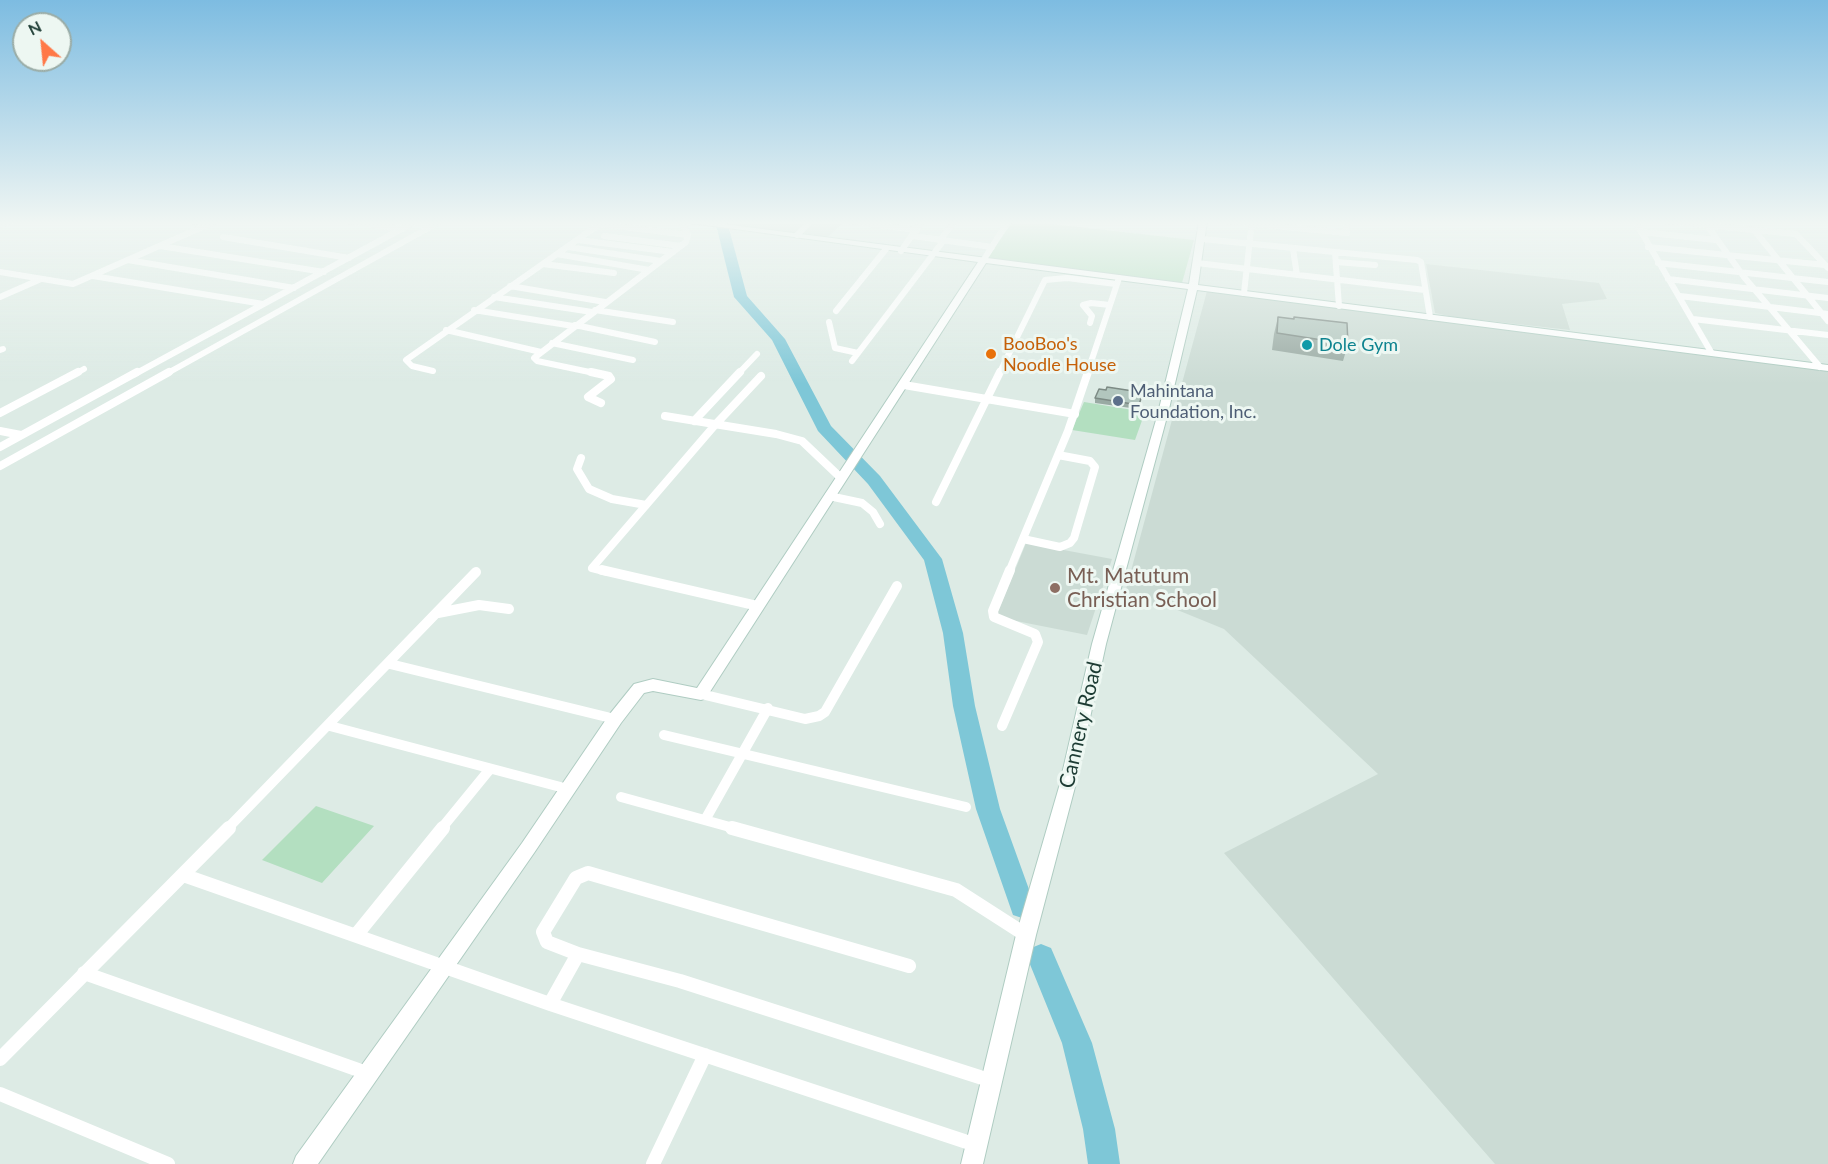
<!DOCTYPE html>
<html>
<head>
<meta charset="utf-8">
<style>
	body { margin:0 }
	#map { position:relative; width:1828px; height:1164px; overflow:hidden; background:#ddebe5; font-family:Lato,sans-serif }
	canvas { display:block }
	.north { position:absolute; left:12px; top:12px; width:60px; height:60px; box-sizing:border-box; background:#edf7f2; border:2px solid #9aaca6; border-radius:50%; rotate:333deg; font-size:16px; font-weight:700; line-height:24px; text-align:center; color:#1d3c34 }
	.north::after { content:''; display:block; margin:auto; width:21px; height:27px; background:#ff7847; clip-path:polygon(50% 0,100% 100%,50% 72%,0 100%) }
</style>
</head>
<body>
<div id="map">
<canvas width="1828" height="1164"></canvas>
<div class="north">N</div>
</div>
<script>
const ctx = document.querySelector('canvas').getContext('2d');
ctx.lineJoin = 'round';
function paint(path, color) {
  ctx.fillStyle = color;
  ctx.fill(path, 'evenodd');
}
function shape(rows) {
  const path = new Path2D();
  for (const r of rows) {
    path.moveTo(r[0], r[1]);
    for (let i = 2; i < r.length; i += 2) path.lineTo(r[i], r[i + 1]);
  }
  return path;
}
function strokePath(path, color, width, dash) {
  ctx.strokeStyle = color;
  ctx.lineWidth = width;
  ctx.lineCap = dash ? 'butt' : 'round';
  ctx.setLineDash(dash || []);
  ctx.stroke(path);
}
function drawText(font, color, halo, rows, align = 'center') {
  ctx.font = font + ' Lato,sans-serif';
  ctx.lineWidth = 6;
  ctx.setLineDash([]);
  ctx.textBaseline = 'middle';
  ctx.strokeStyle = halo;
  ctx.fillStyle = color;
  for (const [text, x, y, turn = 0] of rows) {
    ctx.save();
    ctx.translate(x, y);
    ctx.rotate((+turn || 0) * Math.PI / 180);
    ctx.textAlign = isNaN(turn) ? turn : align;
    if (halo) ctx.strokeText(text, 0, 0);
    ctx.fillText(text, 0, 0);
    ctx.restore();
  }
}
paint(shape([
	[731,221,808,221,795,234,729,225],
	[812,221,845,221,828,237,801,233],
	[1426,264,1599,283,1607,299,1562,304,1570,330,1453,317,1435,313],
	[1207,291,1828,371,1828,1164,1495,1164,1224,853,1378,774,1224,629,1170,607,1122,604],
	[1026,543,1112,559,1087,635,996,617]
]), '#cbdbd4');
paint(shape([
	[1013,221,1026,221,1194,240,1182,283,987,259],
	[1084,402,1145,412,1135,440,1072,430],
	[316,806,374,826,322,883,262,860]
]), '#b3dfc0');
paint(shape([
	[715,221,727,221,747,296,785,339,831,426,880,476,942,559,963,633,975,706,1000,809,1035,906,1031,915,1022,918,1013,915,976,809,953,706,943,633,924,560,868,484,818,431,772,340,734,297,715,221],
	[1041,944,1051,948,1092,1043,1115,1129,1120,1164,1088,1164,1083,1129,1062,1043,1027,957,1031,948,1041,944]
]), '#7ec7d7');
const secondary = shape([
	[676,221,700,221,1189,284,1199,221,1207,221,1198,285,1828,365,1828,371,1197,290,1168,413,1106,644,1075,787,1036,935,983,1164,961,1164,1016,935,1059,787,1092,644,1158,413,1188,289,986,263,706,698,701,700,653,691,644,693,621,723,534,853,318,1164,293,1164,296,1156,522,843,609,715,634,684,653,679,697,688,978,262,676,221]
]);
strokePath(secondary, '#afccc2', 2);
strokePath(shape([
	[192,221,210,224],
	[348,221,402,229],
	[849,221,917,230],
	[1226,221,1347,233,1346,221],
	[1635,221,1711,352],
	[1664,221,1796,234,1828,268],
	[1704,221,1744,277,1820,367],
	[601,224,688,235],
	[0,225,11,221],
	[1754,230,1828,321],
	[1641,232,1716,240],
	[797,235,811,221],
	[604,236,681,246],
	[913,236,992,247],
	[223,237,349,258],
	[1202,239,1417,260,1421,262,1430,317],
	[578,240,673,252],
	[940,240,955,221],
	[160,246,324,272],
	[568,247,661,261],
	[1648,247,1825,265],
	[1293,249,1297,275],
	[901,251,922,221],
	[1335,252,1339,306],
	[557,254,649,270],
	[128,260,294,288],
	[983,261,1008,221],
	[1336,262,1375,265],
	[1197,263,1425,290],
	[1658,263,1828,282],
	[543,264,614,273],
	[0,272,73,284,216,221],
	[93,276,263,304],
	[1668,279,1828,298],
	[510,286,605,302],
	[1244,293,1252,221],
	[1680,296,1828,314],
	[0,297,41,279],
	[494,297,592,312],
	[474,310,573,326],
	[595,310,673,322],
	[836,311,886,249],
	[1693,319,1828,335],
	[829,322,835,348,858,353],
	[1090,323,1092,316,1083,305,1091,303,1110,305],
	[575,325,655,342],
	[446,330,541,352],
	[552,343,633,360],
	[0,350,3,349],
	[852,361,944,240],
	[433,371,412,366,406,360,604,221],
	[75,374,84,369],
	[135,374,416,221],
	[166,374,441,221],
	[599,374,537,361,534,358,686,242,688,235,681,221],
	[738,374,757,354],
	[999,374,1045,280,1067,278,1116,284],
	[1087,374,1119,278]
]), '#fff', 6);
strokePath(shape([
	[591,372,609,376,611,379,588,397,601,403],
	[904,385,1075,414],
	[0,413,78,372],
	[665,416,776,434,802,441,841,478],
	[694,421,740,372],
	[0,431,21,435],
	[0,447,137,372],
	[581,458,577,469,589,489,612,499,646,505],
	[0,466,169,372],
	[829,496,862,503,873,512,880,524],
	[936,502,1000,372],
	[1023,539,1060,547,1070,543,1074,538,1095,467,1090,461,1058,455],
	[608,572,592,568,715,425,761,376],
	[1009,572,1068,431,1088,372]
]), '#fff', 8);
strokePath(shape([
	[602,570,758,606],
	[438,613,479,605,509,609],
	[390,664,615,719],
	[701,694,805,719,819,716,825,712,897,586],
	[330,726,568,789],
	[1002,726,1038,642,1035,634,994,617,993,611,1010,570],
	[664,735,966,807],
	[621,797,737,829],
	[705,820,768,708],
	[227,829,476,572],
	[441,829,490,769]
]), '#fff', 10);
strokePath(shape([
	[732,828,956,890,1026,935],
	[183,875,550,1004,976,1145],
	[357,934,443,828],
	[578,954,680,981,992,1081],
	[84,973,367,1073],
	[550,1004,578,954,547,942,543,932,576,878,588,873,909,966],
	[0,1059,229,828],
	[0,1094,168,1164],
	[653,1164,705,1055]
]), '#fff', 14);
paint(secondary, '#fff');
paint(shape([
	[1278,317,1293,319,1294,317,1348,344,1343,361,1272,350,1274,334],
	[1106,390,1142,395,1138,409,1095,403,1095,398]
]), '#99aaa3');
const building = shape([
	[1278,317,1294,319,1294,317,1347,323,1348,344,1277,333,1278,317],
	[1107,387,1133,391,1132,393,1142,395,1139,405,1095,398,1099,389,1106,390,1107,387]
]);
paint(building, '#b2c6be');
strokePath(building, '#7d8b85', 1.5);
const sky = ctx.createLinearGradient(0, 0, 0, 384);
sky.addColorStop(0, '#7dbce1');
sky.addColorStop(0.58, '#f0f6f3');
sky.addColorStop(1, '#f0f6f300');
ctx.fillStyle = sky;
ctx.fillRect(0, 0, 1828, 384);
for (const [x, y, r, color] of [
	[1307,345,6,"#0f9aa8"],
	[991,354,6,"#e8710a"],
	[1118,401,6,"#5c6f8a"],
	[1055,588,6,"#8d6e63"]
]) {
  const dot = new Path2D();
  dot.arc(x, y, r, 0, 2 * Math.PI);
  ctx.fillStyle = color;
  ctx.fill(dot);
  strokePath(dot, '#edf7f2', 2);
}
drawText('18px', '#c56008', '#edf7f2', [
	["BooBoo's",1003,344],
	["Noodle House",1003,365]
], 'left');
drawText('18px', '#0d838f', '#edf7f2', [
	["Dole Gym",1319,345]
], 'left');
drawText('18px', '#4e5e75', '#edf7f2', [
	["Mahintana",1130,391],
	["Foundation, Inc.",1130,412]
], 'left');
drawText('21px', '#785e54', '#edf7f2', [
	["Mt. Matutum",1067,576],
	["Christian School",1067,600]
], 'left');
drawText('21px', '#1d3c34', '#edf7f2', [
	["Cannery Road",1081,725,-77]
]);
</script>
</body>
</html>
